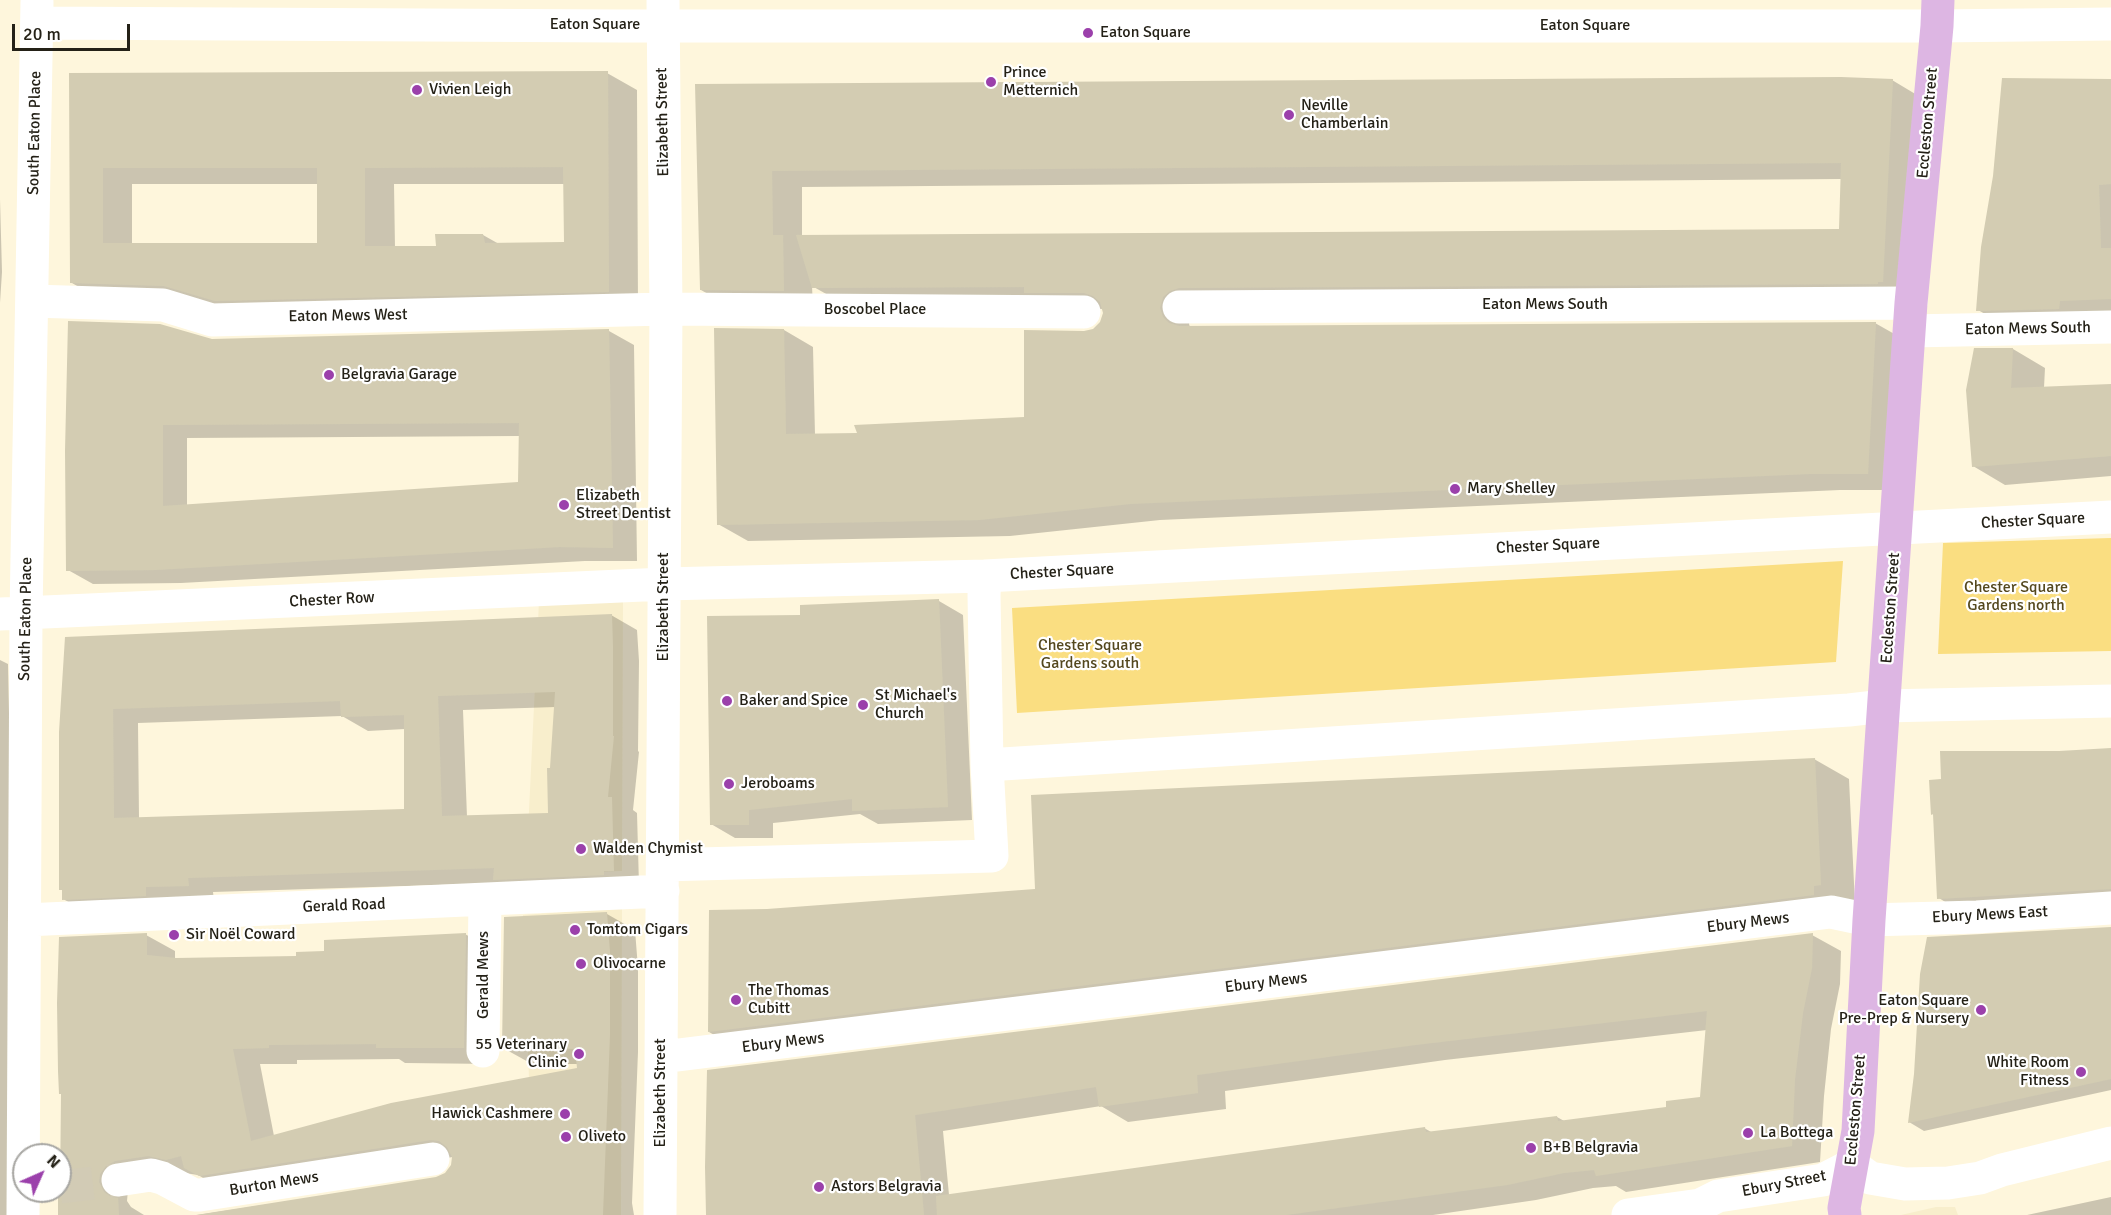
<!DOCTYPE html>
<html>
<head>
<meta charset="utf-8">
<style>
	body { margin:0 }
	#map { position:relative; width:2111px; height:1215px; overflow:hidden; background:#fef6dc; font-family:Signika,sans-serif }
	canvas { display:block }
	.north { position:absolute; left:12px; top:1143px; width:60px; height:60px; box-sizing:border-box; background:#fff; border:2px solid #a7a6a2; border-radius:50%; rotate:45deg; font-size:16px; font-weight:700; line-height:24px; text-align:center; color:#242117 }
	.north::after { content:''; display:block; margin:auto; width:21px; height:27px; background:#9b40ab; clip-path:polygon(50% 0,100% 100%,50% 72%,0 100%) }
	.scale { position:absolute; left:12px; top:24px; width:118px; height:27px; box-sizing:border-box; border:3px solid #242117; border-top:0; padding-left:8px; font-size:18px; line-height:21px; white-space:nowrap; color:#242117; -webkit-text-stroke:4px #fff; paint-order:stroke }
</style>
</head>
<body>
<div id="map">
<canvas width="2111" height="1215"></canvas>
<div class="north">N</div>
<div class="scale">20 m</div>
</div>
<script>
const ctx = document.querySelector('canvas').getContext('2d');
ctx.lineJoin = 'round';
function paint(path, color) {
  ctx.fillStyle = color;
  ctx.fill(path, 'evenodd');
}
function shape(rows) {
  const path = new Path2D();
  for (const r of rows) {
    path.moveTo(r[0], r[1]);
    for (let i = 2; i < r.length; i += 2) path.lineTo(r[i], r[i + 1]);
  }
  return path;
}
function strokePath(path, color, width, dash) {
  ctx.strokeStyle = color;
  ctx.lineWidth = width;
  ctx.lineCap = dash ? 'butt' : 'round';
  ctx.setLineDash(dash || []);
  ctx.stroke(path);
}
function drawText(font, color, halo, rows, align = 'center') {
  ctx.font = font + ' Signika,sans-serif';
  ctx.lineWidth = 4.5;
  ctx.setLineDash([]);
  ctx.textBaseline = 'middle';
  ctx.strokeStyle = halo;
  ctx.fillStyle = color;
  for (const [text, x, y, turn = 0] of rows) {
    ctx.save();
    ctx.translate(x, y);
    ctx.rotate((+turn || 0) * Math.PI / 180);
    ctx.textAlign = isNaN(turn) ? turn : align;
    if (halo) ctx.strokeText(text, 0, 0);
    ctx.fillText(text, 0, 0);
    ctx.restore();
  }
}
paint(shape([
	[623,599,622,871,526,874,539,601],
	[622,908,621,1215,534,1215,523,915],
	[1936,1207,1955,1207,1958,1215,1901,1215]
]), '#f8eecc');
paint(shape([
	[2111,538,2111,651,1938,654,1943,543],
	[1843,561,1836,662,1017,713,1012,608]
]), '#fade81');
paint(shape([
	[607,73,637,90,638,308,246,318,101,300,72,283,70,74],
	[132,184,319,184,318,244,132,245],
	[394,184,565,184,566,244,499,244,483,235,437,248,395,248],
	[1892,80,1922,98,1912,298,1192,315,1189,324,1190,327,1875,323,1905,340,1898,490,1840,490,1160,520,1010,536,748,541,718,524,784,330,813,347,815,435,859,435,1025,418,1085,332,1093,330,1101,323,1104,312,1104,309,844,304,812,286,813,307,731,307,701,290,697,85],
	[1842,179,1840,230,802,236,802,187],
	[2111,80,2111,318,2010,328,1978,310],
	[0,199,2,272,0,303],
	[609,331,634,345,637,561,585,561,181,583,93,584,68,570,212,340],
	[520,436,519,484,187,506,187,438],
	[2013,349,2045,368,2044,388,2111,385,2111,476,2005,485,1973,466,1975,350],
	[939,601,963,615,972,820,878,824,860,814,773,823,773,838,735,838,711,824,802,616],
	[611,615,637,630,639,661,638,751,639,752,633,810,637,813,639,885,502,883,213,892,214,900,89,913,63,899,64,891,60,889,67,639],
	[556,707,550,814,467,817,463,710],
	[342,716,368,731,405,729,406,811,139,818,138,723],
	[0,660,8,664,9,713,11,1215,0,1215],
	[2111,749,2111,898,1953,907,1939,898,1935,815,1932,814,2059,752],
	[1814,759,1849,779,1855,904,744,1052,709,1032,768,910,1037,891],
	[607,914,635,930,638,968,638,1052,632,1203,634,1215,197,1215,436,1179,445,1175,452,1167,453,1157,228,1192,198,1175,178,1172,128,1190,127,1201,131,1207,144,1215,59,1215,60,1191,146,935,175,951,175,959,297,957,465,934,494,951,492,1064,405,1063,399,1059,297,1060,297,1064,260,1064,274,1136,579,1070,578,1064,532,1064,503,1048],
	[2111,928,2111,1090,1924,1131,1909,1122],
	[1812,935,1841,951,1840,984,1831,1029,1824,1096,1820,1162,1626,1192,1616,1186,1593,1188,1536,1200,1433,1215,707,1215,708,1072],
	[1707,1030,1701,1098,1668,1109,1566,1122,1557,1117,1433,1133,1424,1128,949,1195,943,1131,1101,1106,1128,1122,1226,1109,1225,1091,1445,1060],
	[2111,1197,2111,1215,2027,1215]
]), '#0003');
paint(shape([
	[608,71,609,292,215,301,164,286,70,283,69,73],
	[563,167,564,242,485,243,483,234,435,234,436,246,365,246,365,168],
	[103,168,317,168,317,243,103,243],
	[1841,77,1893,79,1883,282,1878,282,1878,284,1179,288,1170,291,1163,297,1160,308,1163,317,1169,323,1179,326,1876,322,1868,474,1809,474,1130,504,979,520,717,525,714,328,784,329,786,434,857,433,854,425,1024,417,1024,330,1084,331,1093,329,1100,322,1103,313,1100,302,1093,296,1084,293,1024,293,1024,287,812,288,796,235,1839,229,1841,163,772,171,773,235,783,235,784,291,700,290,695,84],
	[2002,78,2111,79,2111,184,2099,185,2101,248,2111,248,2111,299,2060,301,2059,309,1976,311,1981,247,1993,176],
	[68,321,160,324,212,339,609,329,613,548,560,547,155,570,66,571,65,451],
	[519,423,518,482,163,506,163,425],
	[1974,348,2013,348,2011,388,2111,384,2111,456,1972,467,1966,390],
	[939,599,948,807,852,811,852,799,749,810,749,825,710,825,707,616,800,615,800,605],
	[612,614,613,646,613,736,614,736,608,797,612,797,614,871,604,871,604,875,493,880,494,868,188,878,189,886,146,887,146,896,62,900,62,890,59,890,59,732,65,637],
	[555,692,550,768,547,768,548,813,442,816,438,696],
	[340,701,341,717,404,715,404,809,114,818,113,709],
	[2111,748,2111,889,1937,899,1933,814,1931,815,1929,780,1941,779,1940,751,2059,751],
	[1815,758,1821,885,1814,886,1814,895,708,1032,709,910,767,909,1035,889,1031,795],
	[607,912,610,951,610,1035,603,1215,196,1215,436,1177,445,1173,451,1165,452,1157,447,1147,439,1141,431,1140,199,1176,184,1168,181,1156,166,1160,148,1156,115,1161,106,1166,100,1174,99,1182,104,1192,111,1197,118,1198,119,1215,58,1215,58,1191,60,1191,61,1094,59,1094,58,1071,57,1003,59,937,147,933,147,955,176,958,296,956,296,952,324,951,324,940,466,933,464,1048,376,1048,376,1044,269,1045,269,1048,233,1049,251,1141,391,1103,577,1068,575,1049,502,1048,504,917],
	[2111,927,2111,1079,1908,1123,1914,1074,1920,974,1927,937],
	[1813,933,1812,968,1803,1013,1795,1079,1792,1146,1596,1176,1594,1170,1564,1173,1507,1185,1286,1215,937,1215,936,1196,1425,1127,1426,1132,1557,1116,1558,1121,1666,1107,1666,1101,1700,1097,1707,1011,1415,1045,1197,1075,1198,1093,1099,1107,1096,1087,915,1115,924,1215,706,1215,705,1167,707,1070]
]), '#d3ccb2');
strokePath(shape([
	[60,1187,118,1180]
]), '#d2cbb5', 33, [33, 16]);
strokePath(shape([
	[37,23,619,26,1937,26,2111,24],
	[32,301,163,305,212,320,666,309,1084,312],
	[1179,307,1911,303],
	[1910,331,2111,327],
	[2111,517,985,576,984,595,987,765,1849,710,1884,706,2111,701],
	[0,614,665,584,985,576],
	[663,865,992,856,987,765],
	[25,920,663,891],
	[483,1051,485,900],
	[662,1057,1831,912,1869,920,1977,917,2111,908],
	[118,1180,151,1175,162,1178,194,1195,200,1195,433,1159],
	[23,1215,26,614,37,2],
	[660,1215,666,309,663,0],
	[1628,1215,1700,1205,1718,1196,1823,1180,1852,1165,1870,1178,1905,1184,1948,1183,1980,1178,2002,1170,2111,1143]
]), '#fff', 33);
strokePath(shape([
	[1845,1215,1844,1208,1858,1131,1869,920,1911,303,1937,26,1938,0]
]), '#ddb6e3', 33);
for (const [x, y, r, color] of [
	[1088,33,6,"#9b40ab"],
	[991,82,6,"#9b40ab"],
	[417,90,6,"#9b40ab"],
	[1289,115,6,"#9b40ab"],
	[329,375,6,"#9b40ab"],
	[1455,489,6,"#9b40ab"],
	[564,505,6,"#9b40ab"],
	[727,701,6,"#9b40ab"],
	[863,705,6,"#9b40ab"],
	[729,784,6,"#9b40ab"],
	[581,849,6,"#9b40ab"],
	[575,930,6,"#9b40ab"],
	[174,935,6,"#9b40ab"],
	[581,964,6,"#9b40ab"],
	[736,1000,6,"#9b40ab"],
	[1981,1010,6,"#9b40ab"],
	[579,1054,6,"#9b40ab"],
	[2081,1072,6,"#9b40ab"],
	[565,1114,6,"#9b40ab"],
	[1748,1133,6,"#9b40ab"],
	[566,1137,6,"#9b40ab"],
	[1531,1148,6,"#9b40ab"],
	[819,1187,6,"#9b40ab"]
]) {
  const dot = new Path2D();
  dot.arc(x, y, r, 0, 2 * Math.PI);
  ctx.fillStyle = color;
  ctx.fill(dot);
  strokePath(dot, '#fff', 2);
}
drawText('16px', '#242117', '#fff', [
	["Eaton Square",595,25],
	["Eaton Square",1585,26],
	["Elizabeth Street",663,122,-91],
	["Eccleston Street",1928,123,-85],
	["South Eaton Place",35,133,-89],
	["Eaton Mews South",1545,305],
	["Boscobel Place",875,310],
	["Eaton Mews West",348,316,-1],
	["Eaton Mews South",2028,329,-1],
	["Chester Square",2033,521,-3],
	["Chester Square",1548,546,-3],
	["Chester Square",1062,572,-3],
	["Chester Row",332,600,-3],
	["Elizabeth Street",664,607,-90],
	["Eccleston Street",1891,608,-86],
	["South Eaton Place",26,619,-89],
	["Gerald Road",344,906,-2],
	["Ebury Mews East",1990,915,-3],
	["Ebury Mews",1748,923,-7],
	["Gerald Mews",484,975,-90],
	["Ebury Mews",1266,983,-7],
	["Ebury Mews",783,1043,-7],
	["Elizabeth Street",661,1093,-90],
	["Eccleston Street",1856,1110,-85],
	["Burton Mews",274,1184,-9],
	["Ebury Street",1784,1184,-11]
]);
drawText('16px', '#242117', '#fff', [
	["Eaton Square",1100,33],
	["Prince",1003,73],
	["Metternich",1003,91],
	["Vivien Leigh",429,90],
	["Neville",1301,106],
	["Chamberlain",1301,124],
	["Belgravia Garage",341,375],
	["Mary Shelley",1467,489],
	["Elizabeth",576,496],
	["Street Dentist",576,514],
	["St Michael's",875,696],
	["Church",875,714],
	["Baker and Spice",739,701],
	["Jeroboams",741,784],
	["Walden Chymist",593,849],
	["Tomtom Cigars",587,930],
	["Sir Noël Coward",186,935],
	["Olivocarne",593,964],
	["The Thomas",748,991],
	["Cubitt",748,1009],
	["Eaton Square",1969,1001,"right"],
	["Pre-Prep & Nursery",1969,1019,"right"],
	["55 Veterinary",567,1045,"right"],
	["Clinic",567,1063,"right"],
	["White Room",2069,1063,"right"],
	["Fitness",2069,1081,"right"],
	["Hawick Cashmere",553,1114,"right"],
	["La Bottega",1760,1133],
	["Oliveto",578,1137],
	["B+B Belgravia",1543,1148],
	["Astors Belgravia",831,1187]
], 'left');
drawText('16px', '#54481e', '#fff', [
	["Chester Square",2016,588],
	["Gardens north",2016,606],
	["Chester Square",1090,646],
	["Gardens south",1090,664]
]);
</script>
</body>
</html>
